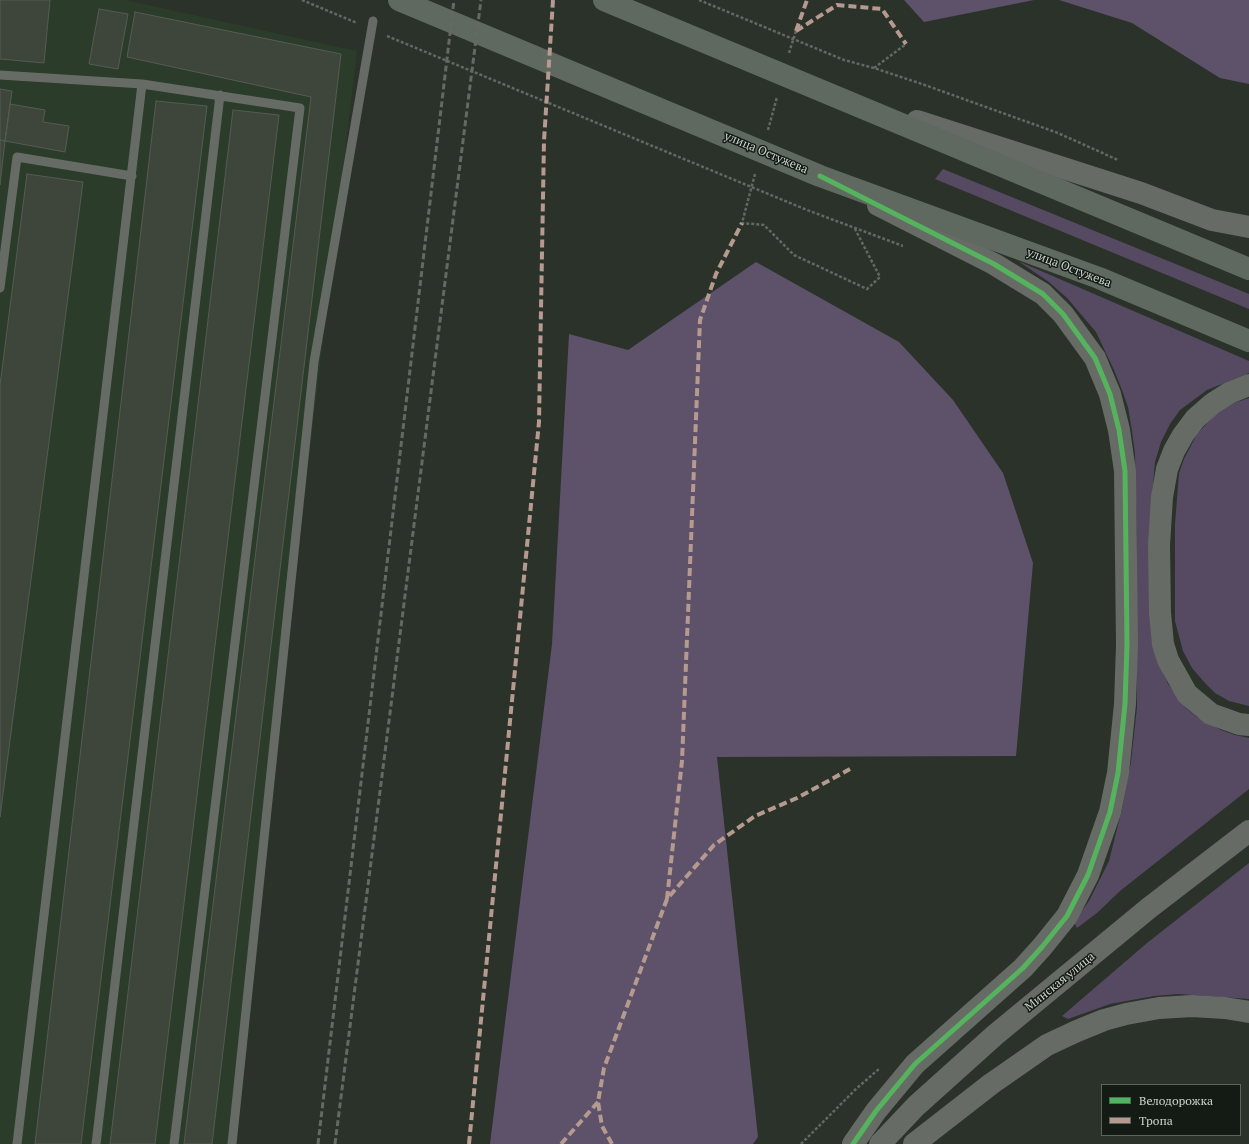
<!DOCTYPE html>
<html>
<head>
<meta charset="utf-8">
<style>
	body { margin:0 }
	#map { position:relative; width:1249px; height:1144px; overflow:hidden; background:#2a322a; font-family:"PT Serif",serif }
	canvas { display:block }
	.legend { position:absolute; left:1101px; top:1084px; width:140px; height:52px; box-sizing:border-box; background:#141b14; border:1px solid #5e655d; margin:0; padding:5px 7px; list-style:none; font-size:12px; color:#ccd5cb }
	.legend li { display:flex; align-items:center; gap:8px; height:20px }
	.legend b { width:20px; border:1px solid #5e655d }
</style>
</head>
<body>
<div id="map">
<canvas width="1249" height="1144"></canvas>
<ul class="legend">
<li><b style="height:5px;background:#56b35d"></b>Велодорожка</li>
<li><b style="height:5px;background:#b69a8f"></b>Тропа</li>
</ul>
</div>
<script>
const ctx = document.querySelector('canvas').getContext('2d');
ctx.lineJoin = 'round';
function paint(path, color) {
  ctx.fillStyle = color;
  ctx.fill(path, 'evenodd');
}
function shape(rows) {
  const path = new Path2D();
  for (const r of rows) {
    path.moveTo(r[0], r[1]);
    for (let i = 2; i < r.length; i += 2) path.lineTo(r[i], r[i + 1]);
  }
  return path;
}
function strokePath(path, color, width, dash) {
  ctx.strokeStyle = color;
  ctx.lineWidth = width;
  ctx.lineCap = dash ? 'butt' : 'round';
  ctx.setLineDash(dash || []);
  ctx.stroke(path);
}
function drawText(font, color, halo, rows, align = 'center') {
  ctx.font = font + ' "PT Serif",serif';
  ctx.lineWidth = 3;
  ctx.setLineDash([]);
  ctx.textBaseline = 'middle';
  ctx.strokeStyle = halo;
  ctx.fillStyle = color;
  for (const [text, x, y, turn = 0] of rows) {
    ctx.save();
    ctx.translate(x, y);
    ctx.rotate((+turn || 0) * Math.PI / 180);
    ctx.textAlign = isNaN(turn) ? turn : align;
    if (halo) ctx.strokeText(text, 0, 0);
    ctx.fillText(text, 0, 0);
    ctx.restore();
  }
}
paint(shape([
	[0,0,125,0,357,51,228,1144,0,1144]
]), '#2b3c2a');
paint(shape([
	[943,169,1249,294,1249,309,935,179],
	[1018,261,1249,361,1249,373,1207,390,1180,410,1170,424,1161,442,1155,462,1152,496,1157,658,1168,684,1186,708,1197,717,1221,730,1235,735,1249,738,1249,789,1120,891,1097,913,1077,928,1074,922,1089,901,1109,861,1122,809,1131,762,1137,707,1137,549,1135,454,1132,431,1128,407,1122,390,1114,370,1096,332,1067,298,1049,282],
	[1249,398,1249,706,1229,701,1215,693,1205,683,1192,668,1183,651,1175,621,1175,524,1179,473,1184,459,1197,434,1214,416,1231,404],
	[1249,863,1249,999,1179,994,1154,996,1110,1004,1068,1019,1062,1016,1147,943]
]), '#554a62');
paint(shape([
	[904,0,1034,0,924,22],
	[1059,0,1249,0,1249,84,1220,78,1132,23],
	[756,262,899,342,953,400,1003,473,1033,563,1016,756,717,757,758,1137,753,1144,490,1144,552,644,569,334,628,350]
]), '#5d526a');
const building = shape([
	[0,0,50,0,44,63,0,59,0,0],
	[99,9,128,14,118,69,89,64,99,9],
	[135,12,341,54,212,1144,184,1144,311,97,127,57,135,12],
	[0,89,12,91,5,141,0,140,0,89],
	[156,101,207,106,81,1144,35,1144,156,101],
	[10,104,45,110,43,122,69,126,65,152,5,141,10,104],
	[233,110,279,115,155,1144,110,1144,233,110],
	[0,140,5,141,0,185,0,140],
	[27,174,83,182,0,817,0,385,27,174]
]);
paint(building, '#3e463c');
strokePath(building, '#545b54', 1);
strokePath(shape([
	[302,0,357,23],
	[699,0,844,60,874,68,922,84,1058,133,1118,160],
	[387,36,807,210,903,246],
	[789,53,796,31],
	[874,68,906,44],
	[768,130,777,97],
	[755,174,742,223,764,225,794,255,867,289,880,277,855,229],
	[801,1144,856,1089,880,1068]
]), '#636863', 2.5, [3, 2]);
strokePath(shape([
	[0,75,142,84,300,108,174,1144],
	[0,288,17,157,132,176],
	[17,1144,142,84],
	[96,1144,220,95],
	[232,1144,314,362,373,21]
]), '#666b66', 9);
strokePath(shape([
	[917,121,1141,193,1212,220,1249,227],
	[1249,385,1229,393,1212,404,1195,419,1183,435,1174,451,1167,469,1162,497,1159,545,1160,613,1163,644,1168,660,1187,694,1211,714,1239,724,1249,725],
	[853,1144,876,1111,915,1064,1023,968,1042,947,1067,916,1088,875,1110,812,1118,773,1125,704,1127,645,1125,471,1119,430,1110,394,1095,358,1063,314,1043,294,994,264,878,205],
	[880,1144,916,1106,995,1035,1149,908,1249,831],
	[914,1144,991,1084,1047,1045,1077,1031,1104,1020,1126,1014,1159,1008,1192,1006,1225,1008,1249,1012]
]), '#666b66', 22);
strokePath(shape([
	[399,0,820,176,1099,278,1249,341],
	[604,0,1249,269]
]), '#606960', 22);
strokePath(shape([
	[318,1144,454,0],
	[335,1144,481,0]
]), '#646964', 3, [6, 3]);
strokePath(shape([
	[796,31,837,5,882,9,906,44],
	[796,31,807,0],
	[667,899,682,761,700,320,716,274,742,223],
	[469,1144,539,422,544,141,553,0],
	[561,1144,598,1102],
	[612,1144,602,1126,598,1102,604,1068,667,899,714,845,755,816,797,798,850,769]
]), '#b69a8f', 4, [8, 4]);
strokePath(shape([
	[820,176,994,264,1043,294,1063,314,1095,358,1110,394,1119,430,1125,471,1127,645,1125,704,1118,773,1110,812,1088,875,1067,916,1042,947,1023,968,915,1064,876,1111,853,1144]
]), '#56b35d', 5);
drawText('12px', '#ccd5cb', '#141b14', [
	["улица Остужева",766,153,23],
	["улица Остужева",1069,268,21],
	["Минская улица",1060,982,-39]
]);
</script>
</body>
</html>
